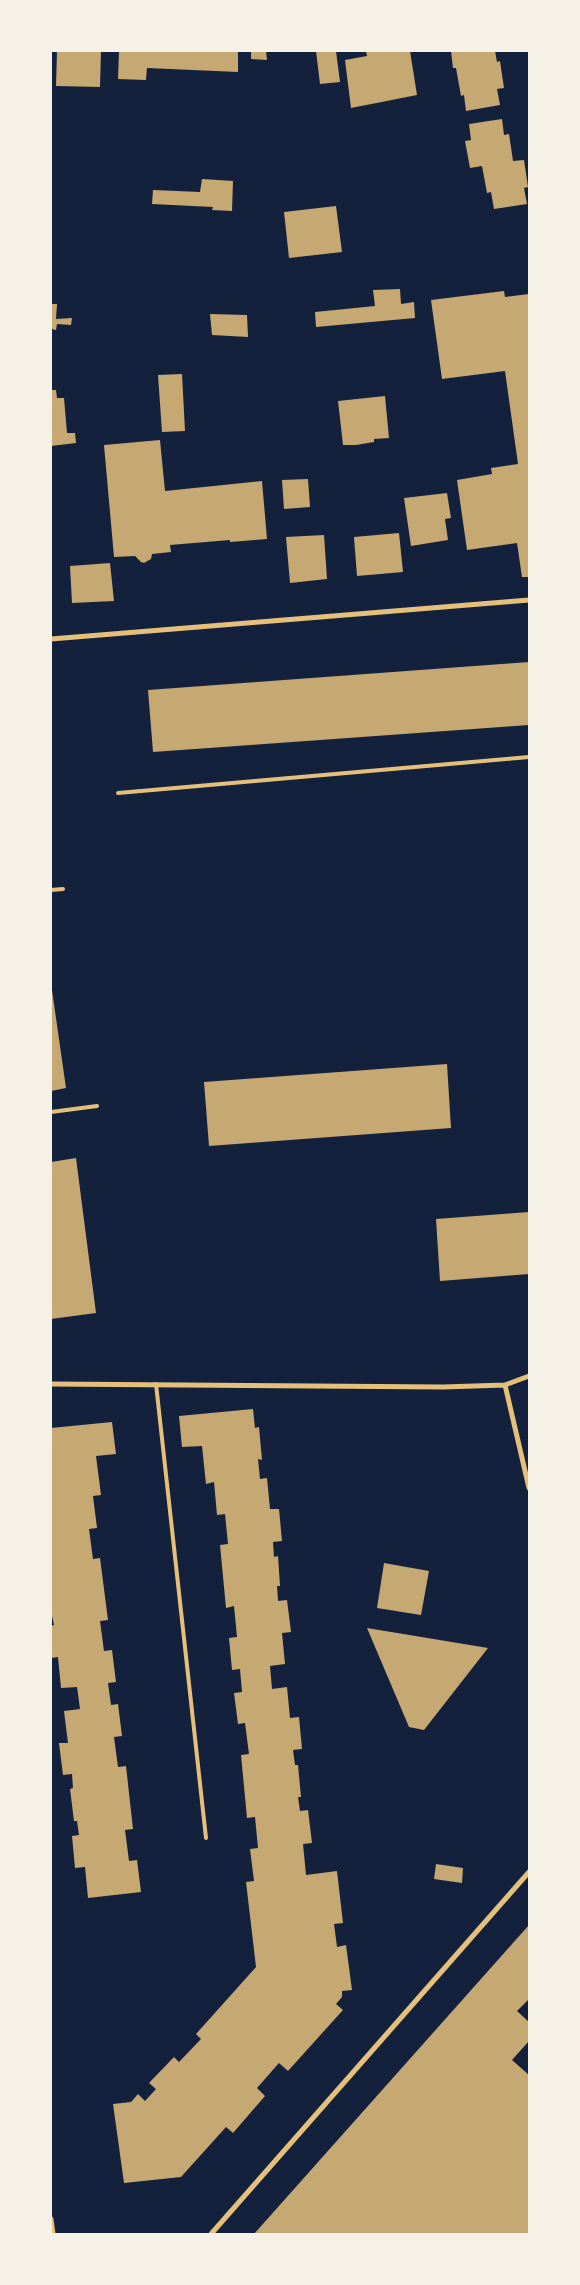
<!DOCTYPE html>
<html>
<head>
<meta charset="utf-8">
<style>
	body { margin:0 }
	#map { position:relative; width:580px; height:2285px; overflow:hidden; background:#14213d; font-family:"Alegreya Sans",sans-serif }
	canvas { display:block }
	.frame { position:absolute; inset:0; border:52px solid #f6f1e7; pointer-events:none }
</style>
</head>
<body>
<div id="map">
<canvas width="580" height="2285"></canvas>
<div class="frame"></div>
</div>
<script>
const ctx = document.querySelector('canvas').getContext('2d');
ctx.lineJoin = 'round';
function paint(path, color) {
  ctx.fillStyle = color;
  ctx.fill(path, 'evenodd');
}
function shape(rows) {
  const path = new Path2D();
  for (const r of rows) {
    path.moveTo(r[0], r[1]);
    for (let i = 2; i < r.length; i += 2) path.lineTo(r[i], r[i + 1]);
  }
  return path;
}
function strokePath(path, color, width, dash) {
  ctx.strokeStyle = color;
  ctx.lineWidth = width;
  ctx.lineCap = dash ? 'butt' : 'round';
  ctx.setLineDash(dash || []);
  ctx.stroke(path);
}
paint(shape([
	[57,51,101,51,100,87,56,86],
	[119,51,238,51,238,72,147,68,146,80,118,79],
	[251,51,266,51,267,60,251,59],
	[316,51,336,51,340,82,320,84],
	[366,51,410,51,417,95,351,108,345,60,367,56],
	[451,51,495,51,497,62,500,61,504,88,497,89,500,105,466,111,464,95,461,96,456,68,453,68],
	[502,119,504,135,509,134,513,161,524,160,528,187,524,188,527,204,494,209,491,192,487,193,482,166,470,168,465,141,471,140,469,124],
	[202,179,233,181,232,211,212,210,213,207,152,204,153,190,200,192],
	[336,206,342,252,289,258,284,212],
	[400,289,401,304,414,302,415,318,316,327,315,312,375,306,373,290],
	[504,291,505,297,529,294,529,577,522,577,517,543,467,550,457,480,492,474,491,468,518,464,505,371,442,379,431,300],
	[51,304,57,304,56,319,72,318,71,325,57,324,56,330,51,329],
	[210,314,247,315,248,337,212,335],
	[182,374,185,431,162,432,158,375],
	[51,390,56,390,57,398,64,398,67,433,75,433,76,443,51,446],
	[385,396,389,438,374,439,374,442,356,445,343,445,338,401],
	[160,440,165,491,262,481,267,539,230,542,230,540,170,545,171,552,152,554,151,559,144,563,141,562,135,556,114,557,104,445],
	[308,479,310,507,284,509,282,480],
	[447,493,451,518,445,519,448,540,411,546,404,498],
	[399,533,403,572,357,576,354,537],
	[324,535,327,579,290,583,286,537],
	[110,563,114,601,72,603,70,566],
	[529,662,529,725,153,752,148,690],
	[51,983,66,1088,51,1091],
	[447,1064,451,1128,209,1146,204,1082],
	[76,1158,96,1313,51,1319,51,1162],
	[529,1212,529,1274,440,1281,436,1219],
	[253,1409,255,1428,259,1427,262,1460,258,1459,260,1479,267,1478,270,1509,279,1509,282,1541,273,1542,274,1557,278,1556,280,1586,277,1586,278,1601,287,1600,291,1632,282,1633,285,1664,270,1666,272,1689,287,1687,290,1718,299,1717,302,1749,293,1750,295,1765,298,1765,301,1797,298,1797,300,1811,308,1810,312,1843,303,1844,306,1875,337,1871,343,1923,334,1924,337,1947,346,1945,352,1990,342,1991,342,1997,336,2004,343,2010,288,2071,279,2063,257,2088,265,2096,233,2133,226,2127,181,2177,124,2183,113,2104,131,2102,138,2094,145,2101,156,2089,149,2083,174,2057,179,2062,201,2039,196,2034,256,1967,246,1882,254,1881,250,1849,258,1848,255,1817,247,1818,241,1755,249,1754,245,1723,238,1724,234,1693,242,1692,240,1669,232,1670,229,1638,237,1637,234,1606,226,1608,220,1545,228,1544,225,1514,217,1515,214,1482,206,1484,202,1446,182,1447,179,1416],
	[112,1422,116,1454,96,1456,101,1495,93,1496,97,1528,89,1529,93,1559,100,1558,108,1620,100,1621,104,1651,112,1650,116,1682,108,1683,111,1705,118,1704,122,1736,114,1737,118,1767,126,1766,133,1829,125,1830,129,1861,137,1860,141,1892,88,1898,85,1867,75,1868,72,1836,79,1835,77,1821,74,1821,70,1789,73,1788,72,1774,63,1775,59,1743,68,1743,64,1711,80,1709,77,1687,61,1688,58,1657,51,1658,51,1626,54,1625,51,1611,51,1428],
	[384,1563,429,1571,421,1615,377,1608],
	[367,1628,488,1648,424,1730,409,1727],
	[436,1864,463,1868,462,1883,434,1879],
	[529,1925,529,1999,517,2011,529,2022,529,2041,512,2060,529,2075,529,2234,254,2234]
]), '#c6a872');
strokePath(shape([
	[118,793,529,757],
	[51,890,63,889],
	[51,1112,97,1106],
	[156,1384,206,1838]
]), '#e5c07b', 4);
strokePath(shape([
	[51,639,529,600],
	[51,1384,443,1387,505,1385,529,1376],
	[505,1385,529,1488],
	[51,2219,53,2234],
	[211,2234,529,1872]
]), '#e5c07b', 5);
</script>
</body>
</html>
